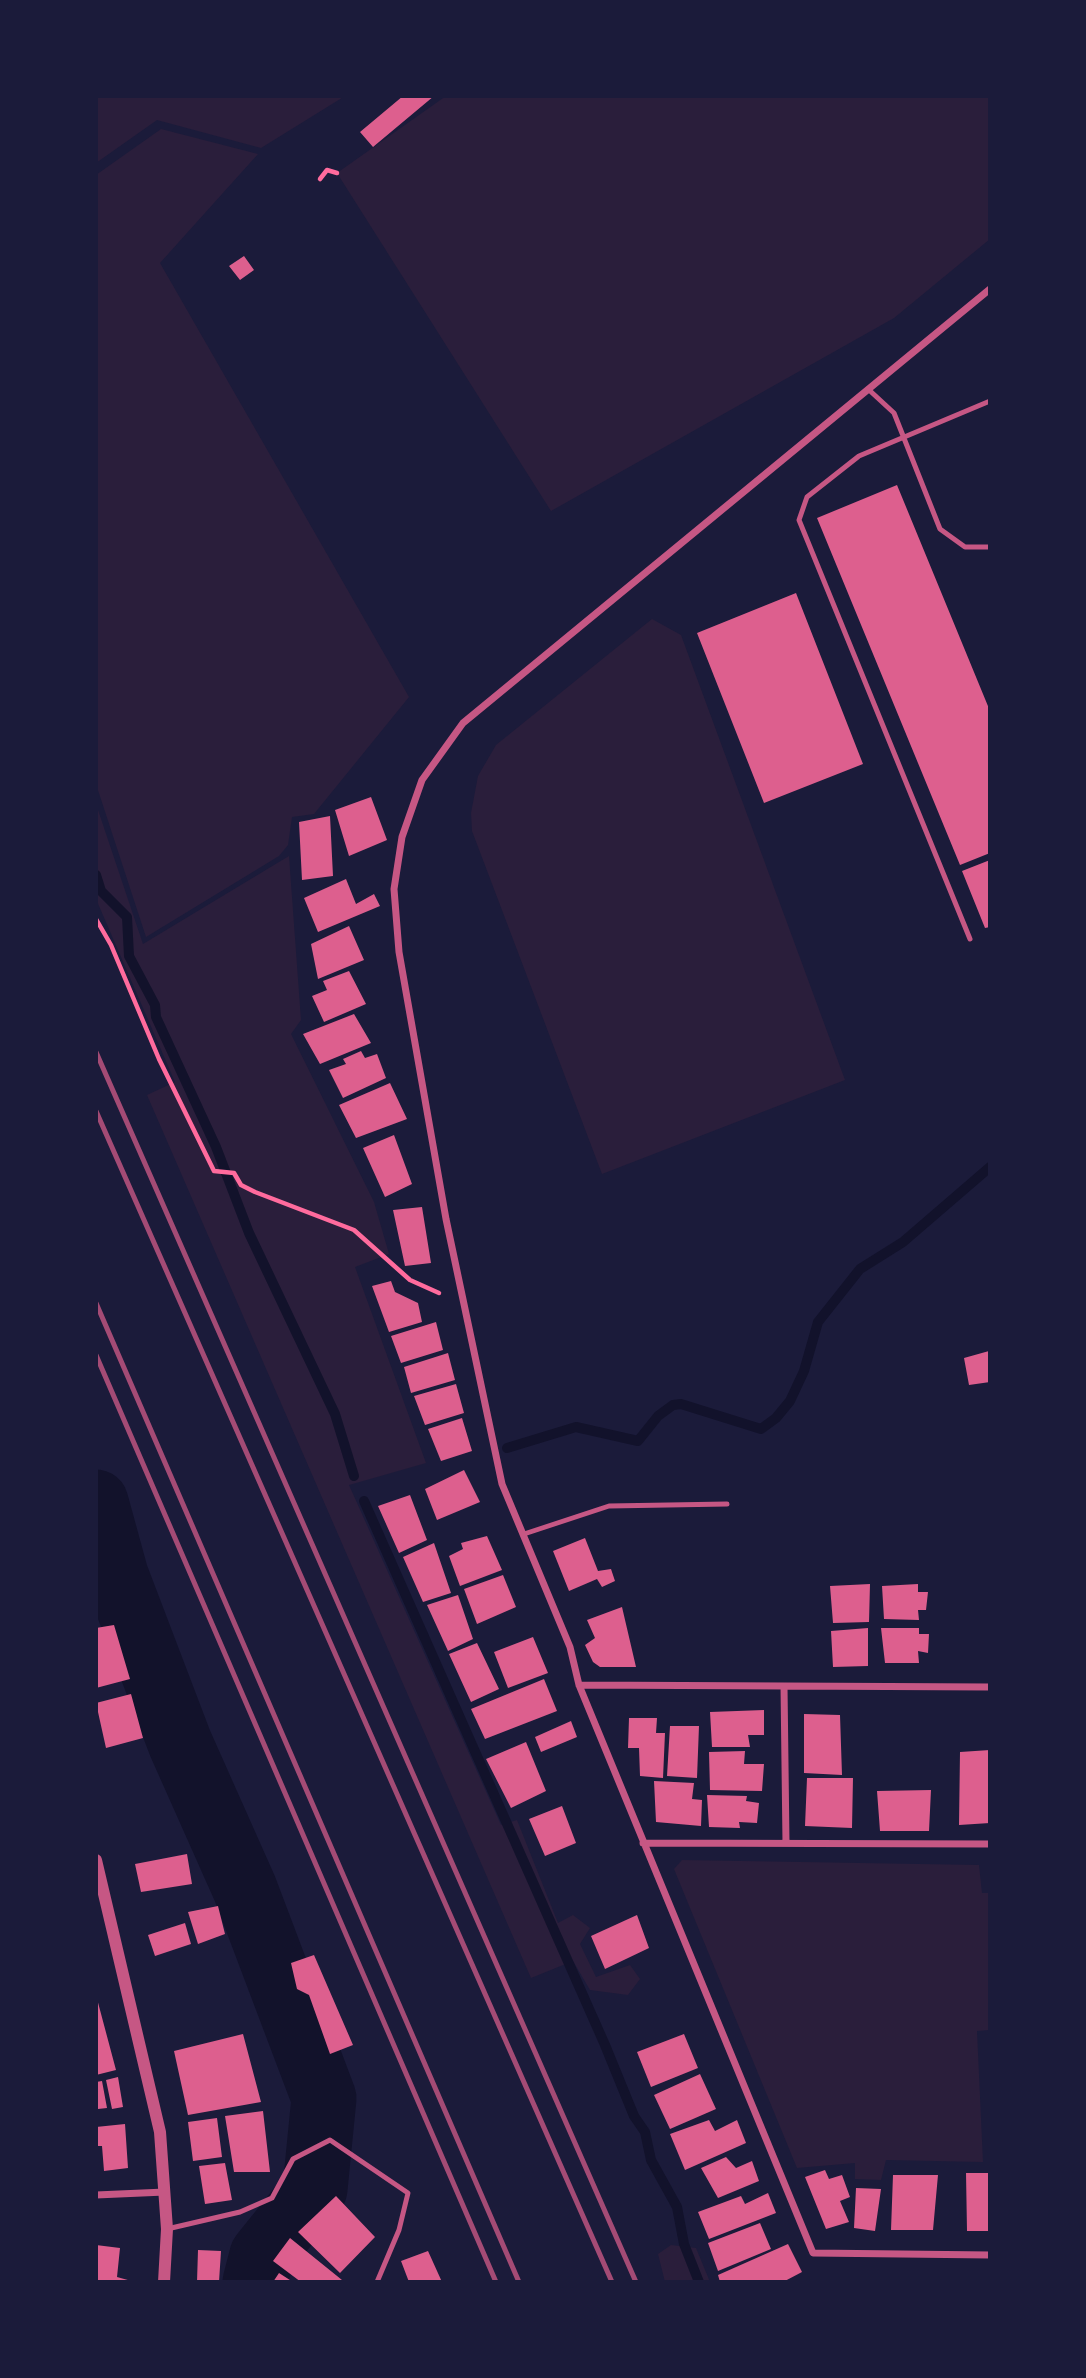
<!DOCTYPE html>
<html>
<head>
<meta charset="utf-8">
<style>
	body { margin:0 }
	#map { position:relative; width:1086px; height:2378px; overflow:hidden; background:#1b1b3a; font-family:"Roboto Condensed",sans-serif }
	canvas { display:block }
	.frame { position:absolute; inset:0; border:98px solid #1b1b3a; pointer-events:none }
</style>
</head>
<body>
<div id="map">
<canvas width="1086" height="2378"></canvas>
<div class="frame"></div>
</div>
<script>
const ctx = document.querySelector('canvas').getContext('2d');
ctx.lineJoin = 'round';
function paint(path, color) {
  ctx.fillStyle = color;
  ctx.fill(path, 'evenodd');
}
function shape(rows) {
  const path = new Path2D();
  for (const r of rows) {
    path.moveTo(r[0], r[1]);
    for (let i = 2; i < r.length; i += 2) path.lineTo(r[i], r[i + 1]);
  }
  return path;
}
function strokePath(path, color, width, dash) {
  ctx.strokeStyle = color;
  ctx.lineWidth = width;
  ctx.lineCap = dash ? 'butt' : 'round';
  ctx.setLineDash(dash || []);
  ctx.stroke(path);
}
paint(shape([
	[96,96,345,96,261,148,157,120,96,163],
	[446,96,990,96,990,239,894,318,551,511,337,173],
	[161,129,258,154,160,263,409,697,314,814,292,817,288,845,279,856,146,937,96,784,96,175],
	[652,619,681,635,845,1080,602,1174,472,831,471,813,478,776,496,745],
	[96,804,143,944,289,856,301,1020,291,1034,374,1202,389,1254,355,1267,426,1463,349,1485,501,1825,517,1820,558,1923,573,1915,590,1928,580,1944,596,1977,630,1965,640,1979,628,1995,590,1990,573,1961,531,1978,147,1095,175,1082,96,899],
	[682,1860,979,1865,982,1893,990,1893,990,2030,977,2031,983,2162,886,2160,881,2180,855,2179,855,2163,797,2168,674,1869],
	[671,2245,696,2248,710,2282,665,2282,658,2254]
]), '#2a1e3b');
strokePath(shape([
	[96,875,101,891,127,917,129,956,155,1005,156,1017,216,1147,249,1233,335,1414,354,1476],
	[507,1448,576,1427,638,1441,658,1416,673,1405,681,1404,761,1429,776,1418,790,1401,804,1371,818,1322,860,1269,903,1242,990,1167],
	[364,1501,605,2045,634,2116,645,2132,651,2160,677,2207,684,2244,699,2282]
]), '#12122b', 10);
strokePath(shape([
	[96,1502,116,1575,180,1743,245,1889,324,2098,315,2189,262,2255,255,2282]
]), '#12122b', 65);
paint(shape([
	[403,96,434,96,373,147,360,132],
	[244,256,254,270,240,280,229,266],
	[897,485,990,711,990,853,960,865,817,518],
	[796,593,863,764,764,803,697,633],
	[371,797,387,840,349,856,335,810],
	[330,816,333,876,302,880,299,822],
	[990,860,990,927,985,928,962,871],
	[346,879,356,904,374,894,380,906,318,932,304,898],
	[349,926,364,960,318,979,311,944],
	[349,971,366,1004,324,1022,312,996,327,990,323,981],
	[354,1014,371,1043,320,1064,303,1034],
	[361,1051,365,1058,377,1054,386,1078,343,1098,329,1070,346,1064,343,1059],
	[390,1083,407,1119,356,1138,339,1105],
	[394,1135,412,1184,385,1197,363,1148],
	[422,1207,431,1263,405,1266,393,1210],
	[391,1281,395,1292,418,1303,422,1322,389,1332,372,1286],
	[436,1322,443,1350,401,1363,391,1336],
	[989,1351,990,1382,969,1385,964,1358],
	[448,1353,455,1380,411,1393,404,1367],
	[456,1384,464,1413,425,1425,414,1396],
	[462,1418,472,1451,441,1461,428,1429],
	[464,1470,480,1502,437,1520,425,1489],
	[410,1495,427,1540,399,1553,378,1506],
	[487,1536,502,1570,460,1586,449,1556,463,1549,461,1543],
	[585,1538,598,1571,611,1569,615,1581,602,1587,597,1579,569,1591,553,1551],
	[434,1543,451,1593,423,1602,403,1557],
	[503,1575,516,1607,477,1624,464,1589],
	[870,1584,869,1622,833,1623,830,1586],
	[918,1584,918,1592,928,1592,926,1610,918,1610,919,1620,884,1619,882,1586],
	[458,1595,473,1639,448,1651,427,1605],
	[622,1607,636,1667,600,1667,593,1662,585,1645,595,1638,587,1620],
	[114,1625,130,1679,96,1688,96,1628],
	[868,1628,868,1666,833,1667,831,1631],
	[881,1628,919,1628,919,1634,929,1634,928,1653,918,1651,919,1663,885,1663],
	[533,1637,548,1673,508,1688,494,1652],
	[477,1643,499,1689,471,1702,449,1654],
	[544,1679,557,1711,485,1739,471,1709],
	[131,1694,143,1738,106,1748,96,1703],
	[764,1710,764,1735,748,1735,750,1747,712,1747,710,1712],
	[804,1714,840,1715,842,1775,804,1773],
	[629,1718,657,1718,656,1733,665,1733,663,1778,640,1776,639,1748,628,1748],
	[571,1721,577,1737,541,1752,535,1737],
	[670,1726,699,1726,697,1778,667,1776],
	[526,1742,546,1791,511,1808,486,1759],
	[990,1750,990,1823,959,1825,960,1752],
	[745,1751,744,1764,764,1764,762,1791,710,1790,709,1752],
	[807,1778,853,1778,852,1828,805,1826],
	[654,1781,694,1783,692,1799,702,1800,701,1826,656,1822],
	[931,1790,929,1831,880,1831,877,1791],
	[707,1795,747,1796,746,1801,759,1803,757,1823,739,1822,740,1828,709,1827],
	[562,1806,576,1843,545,1856,529,1819],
	[187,1854,192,1884,141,1892,135,1864],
	[218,1906,225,1934,198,1944,188,1912],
	[637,1915,649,1948,605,1969,591,1936],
	[185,1923,191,1944,155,1956,148,1935],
	[314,1955,353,2045,330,2054,309,1995,297,1989,291,1963],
	[96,1995,116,2070,96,2075],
	[243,2034,261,2102,188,2115,174,2051],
	[684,2034,698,2068,651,2087,637,2052],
	[700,2074,716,2109,670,2129,654,2095],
	[118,2077,123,2107,112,2109,106,2080],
	[102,2081,107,2108,98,2109,96,2082],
	[263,2111,270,2172,234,2172,225,2116],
	[217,2118,222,2157,193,2161,188,2122],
	[709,2120,715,2131,737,2120,746,2143,685,2170,670,2134],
	[125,2124,128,2168,104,2171,102,2146,96,2146,96,2127],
	[726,2157,736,2168,752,2161,759,2181,718,2198,701,2168],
	[225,2163,232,2200,205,2204,199,2166],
	[825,2170,829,2179,842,2175,850,2197,840,2201,849,2222,826,2229,805,2177],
	[966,2173,990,2173,990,2231,967,2231],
	[893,2175,938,2175,933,2230,891,2230],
	[856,2188,881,2189,875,2231,854,2228],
	[768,2193,776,2213,709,2239,698,2212,741,2196,745,2204],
	[336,2196,375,2237,340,2273,298,2232],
	[760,2223,771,2249,718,2271,708,2243],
	[290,2238,342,2280,341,2282,301,2282,273,2261],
	[788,2244,802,2272,783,2282,720,2282,718,2275],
	[96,2245,120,2248,117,2277,135,2282,96,2282],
	[198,2250,221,2251,219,2282,197,2282],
	[428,2251,442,2282,409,2282,401,2261],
	[279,2273,293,2282,273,2282]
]), '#dd5f8e');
strokePath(shape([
	[320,179,327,170,337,173],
	[96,919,111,945,159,1059,214,1171,234,1173,241,1185,255,1192,354,1230,410,1280,439,1293]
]), '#ff6b9d', 4.5);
strokePath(shape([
	[868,389,894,413,940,529,965,547,990,547],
	[970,939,799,520,807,497,859,456,990,401],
	[524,1534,609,1506,727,1504],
	[167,2229,240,2212,272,2198,293,2159,330,2140,408,2193,399,2230,377,2282]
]), '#c65784', 5);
strokePath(shape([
	[990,289,463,723,422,780,402,837,394,889,399,952,446,1219,502,1484,570,1647,579,1685,813,2253,990,2255],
	[579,1685,990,1687],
	[784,1686,786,1843],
	[643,1843,990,1844],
	[96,2195,165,2192]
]), '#c65784', 7);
strokePath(shape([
	[96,1860,160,2132,167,2229,164,2282]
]), '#c65784', 12);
strokePath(shape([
	[96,1052,636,2282],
	[96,1111,612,2282],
	[96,1303,519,2282],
	[96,1355,496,2282]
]), '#a44b75', 5);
</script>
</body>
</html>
